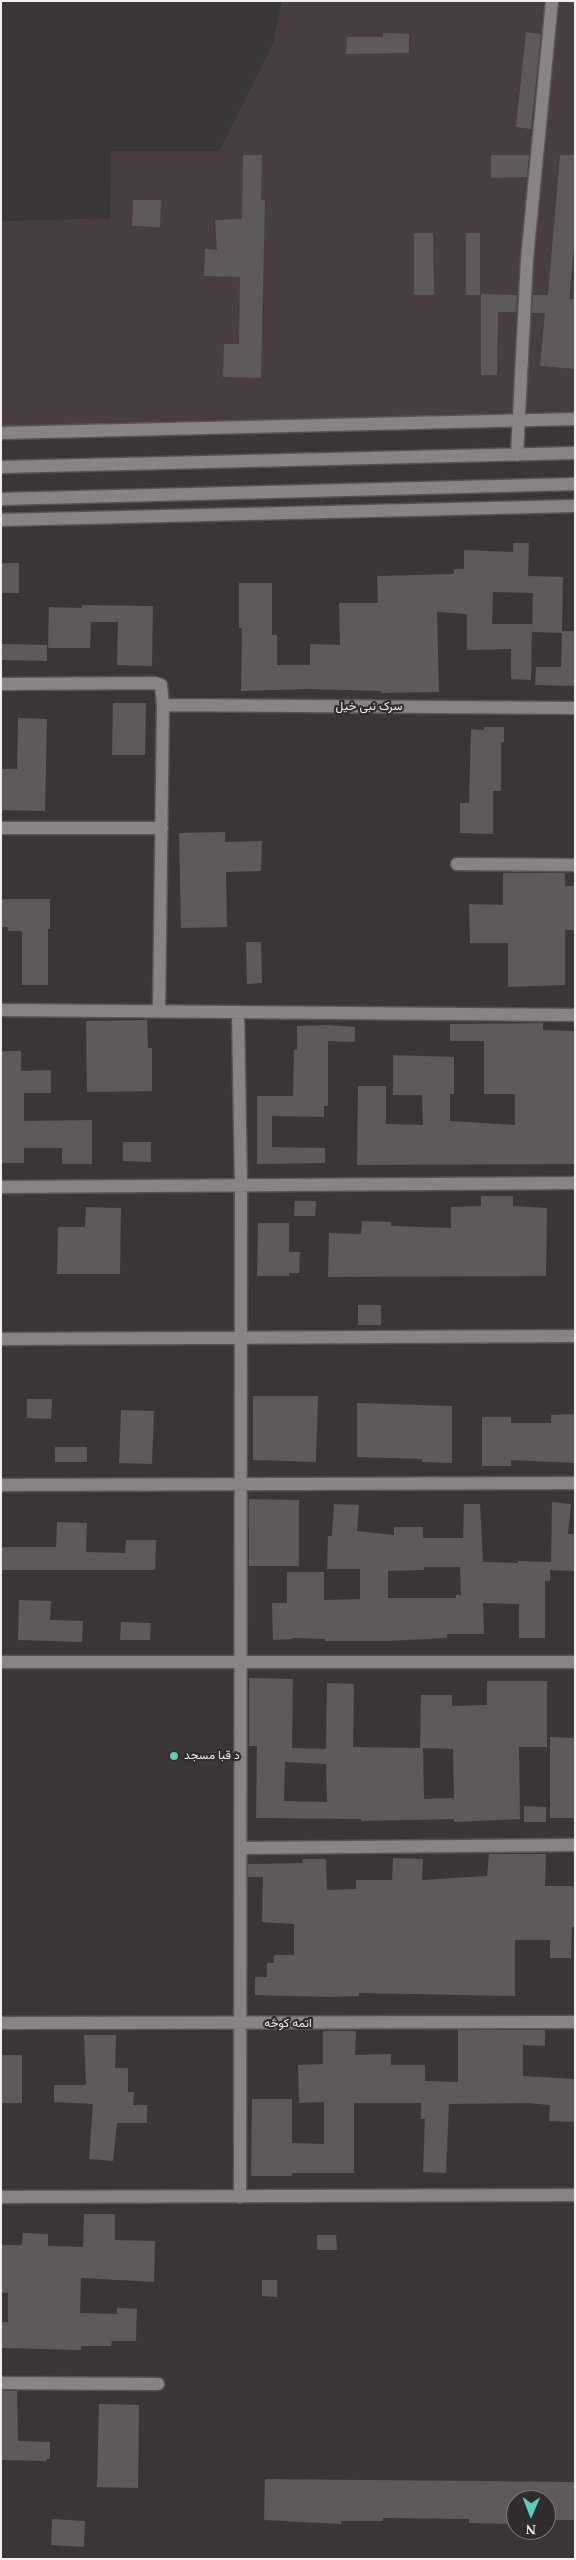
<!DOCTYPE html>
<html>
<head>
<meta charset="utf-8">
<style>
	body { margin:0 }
	#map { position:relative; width:576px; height:2560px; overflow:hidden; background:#3a3637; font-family:"Times New Roman",serif }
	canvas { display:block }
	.frame { position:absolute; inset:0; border:2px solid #f1eeef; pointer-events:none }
	.north { position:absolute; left:506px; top:2490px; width:50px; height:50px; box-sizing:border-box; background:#302c2d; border:1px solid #7d7a7b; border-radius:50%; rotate:181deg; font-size:14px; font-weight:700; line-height:20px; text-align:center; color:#f1eeef }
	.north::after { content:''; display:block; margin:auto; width:18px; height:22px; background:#59cebe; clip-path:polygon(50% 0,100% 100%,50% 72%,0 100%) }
</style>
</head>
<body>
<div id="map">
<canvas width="576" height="2560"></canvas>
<div class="frame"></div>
<div class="north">N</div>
</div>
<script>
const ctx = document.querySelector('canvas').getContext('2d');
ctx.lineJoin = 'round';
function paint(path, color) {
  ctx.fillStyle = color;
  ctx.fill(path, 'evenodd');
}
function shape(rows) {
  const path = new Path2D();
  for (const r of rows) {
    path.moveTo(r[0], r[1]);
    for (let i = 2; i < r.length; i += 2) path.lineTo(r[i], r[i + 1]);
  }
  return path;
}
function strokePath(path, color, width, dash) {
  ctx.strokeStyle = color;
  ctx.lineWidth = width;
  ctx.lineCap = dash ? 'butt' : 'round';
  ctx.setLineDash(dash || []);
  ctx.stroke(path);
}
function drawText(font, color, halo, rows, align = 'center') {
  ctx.font = font + ' "Times New Roman",Vazirmatn,serif';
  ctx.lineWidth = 4.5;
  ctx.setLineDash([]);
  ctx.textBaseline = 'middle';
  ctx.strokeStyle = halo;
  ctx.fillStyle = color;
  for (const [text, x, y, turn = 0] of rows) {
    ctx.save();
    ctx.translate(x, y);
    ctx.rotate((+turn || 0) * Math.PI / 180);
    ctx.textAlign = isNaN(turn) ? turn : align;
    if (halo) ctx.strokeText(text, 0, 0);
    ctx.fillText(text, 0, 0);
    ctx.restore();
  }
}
paint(shape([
	[282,1,575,1,575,419,1,433,1,221,110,218,111,151,219,151,273,43]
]), '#483d3f');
paint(shape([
	[526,32,541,34,531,129,516,127],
	[383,33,409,34,409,53,346,54,347,37,383,37],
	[243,155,262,155,261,200,265,200,261,378,223,377,224,344,239,344,240,277,204,276,205,249,217,250,215,220,242,219],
	[491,155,529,155,527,177,491,178],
	[560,155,575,155,575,237,569,299,575,299,575,369,540,366,545,313,532,313,533,295,548,295],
	[133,200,161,200,160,227,132,226],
	[414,233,433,233,434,295,414,295],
	[466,233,480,233,480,295,466,295],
	[481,294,517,295,516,312,498,312,497,375,481,375],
	[513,543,529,543,528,576,563,577,562,631,575,631,575,686,535,685,536,667,561,667,562,633,532,632,533,593,493,592,492,624,532,624,531,680,511,679,511,649,467,650,467,614,437,612,439,692,381,693,381,691,307,689,241,691,242,628,239,628,239,583,272,583,272,635,277,635,277,665,310,665,310,644,340,645,339,603,378,603,377,576,454,574,454,569,464,569,464,550,513,552],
	[1,563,19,563,19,593,1,593],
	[82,605,153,606,152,666,117,665,118,622,91,622,90,648,48,648,49,607,82,608],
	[1,644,47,645,47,661,1,660],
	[113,703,146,703,145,755,112,755],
	[18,718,47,719,45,811,1,810,1,769,17,769],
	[484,727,504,727,504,742,501,742,501,791,493,791,493,834,460,833,460,803,469,803,471,729,484,730],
	[225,832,225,842,262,841,261,871,226,872,227,927,181,928,179,833],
	[503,873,565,873,565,886,575,886,575,930,565,930,565,985,508,987,508,943,470,943,469,904,503,905],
	[1,899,50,899,50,929,48,929,48,985,22,985,22,931,8,931,8,927,1,927],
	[246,942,261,942,262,983,247,984],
	[147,1020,148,1048,152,1048,152,1091,87,1092,86,1021],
	[543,1023,543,1030,575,1031,575,1164,357,1165,358,1086,386,1086,386,1124,423,1125,422,1095,393,1095,393,1055,454,1057,454,1094,450,1094,450,1121,515,1125,515,1094,484,1094,484,1041,450,1041,450,1024],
	[327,1025,355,1027,355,1042,328,1041,328,1106,324,1106,324,1117,272,1116,272,1147,325,1148,325,1163,257,1164,257,1096,293,1096,294,1050,297,1050,297,1026],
	[1,1051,21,1051,21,1071,51,1070,51,1093,24,1093,24,1121,92,1120,92,1164,62,1164,62,1148,24,1148,24,1163,1,1163],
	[123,1142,151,1142,151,1162,123,1161],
	[481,1196,513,1196,513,1206,547,1208,546,1276,328,1277,329,1233,361,1234,362,1221,391,1222,391,1226,451,1228,451,1207,481,1206],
	[295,1201,316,1201,315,1216,294,1216],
	[86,1207,121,1208,120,1274,57,1274,58,1227,85,1227],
	[258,1223,289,1223,289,1252,300,1252,299,1273,289,1273,289,1276,257,1276],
	[358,1305,381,1305,381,1325,358,1325],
	[253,1396,318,1396,316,1462,253,1460],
	[27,1399,52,1399,51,1419,27,1418],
	[357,1403,452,1406,452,1463,422,1462,422,1459,357,1457],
	[121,1410,154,1411,152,1464,119,1463],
	[575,1414,575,1463,511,1460,511,1466,482,1466,482,1417,511,1417,511,1423,551,1423,551,1415],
	[55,1447,87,1447,87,1462,55,1462],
	[249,1499,299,1500,299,1566,249,1566],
	[552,1502,571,1504,568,1534,575,1534,575,1571,550,1570,550,1581,545,1581,545,1638,519,1638,519,1604,483,1603,484,1634,447,1634,447,1638,389,1641,325,1641,325,1639,293,1638,293,1639,273,1640,272,1603,287,1603,287,1572,324,1572,324,1600,360,1599,360,1569,327,1569,328,1536,332,1536,334,1504,359,1505,357,1531,394,1535,394,1527,423,1527,423,1538,463,1538,464,1504,480,1504,483,1562,518,1563,518,1561,551,1562],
	[424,1567,460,1567,461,1595,456,1595,456,1598,388,1598,388,1571,424,1570],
	[57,1522,87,1523,86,1552,125,1553,126,1540,156,1540,155,1570,1,1570,1,1547,56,1547],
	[19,1600,51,1601,50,1620,83,1621,82,1642,18,1640],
	[121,1622,151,1623,150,1640,120,1640],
	[249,1678,293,1679,292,1748,326,1749,327,1683,354,1684,353,1747,420,1748,421,1695,452,1695,452,1706,487,1705,487,1681,547,1681,547,1747,519,1747,520,1819,454,1822,454,1819,361,1821,361,1819,256,1818,257,1746,249,1746],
	[423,1748,453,1749,454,1798,424,1799],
	[285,1762,326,1764,327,1802,284,1801],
	[550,1737,575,1738,575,1818,550,1818],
	[524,1806,546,1807,546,1822,524,1822],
	[489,1854,546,1854,545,1886,573,1886,575,1890,575,1927,572,1927,571,1958,550,1958,550,1940,515,1940,515,1996,359,1993,359,1996,330,1997,255,1995,255,1977,267,1977,267,1963,274,1963,274,1955,294,1955,294,1924,262,1922,263,1877,248,1877,248,1864,303,1863,302,1859,326,1859,327,1890,356,1889,356,1880,392,1880,393,1858,423,1859,422,1880,487,1876],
	[458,2030,545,2030,545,2046,523,2045,523,2076,575,2079,575,2122,549,2121,550,2105,528,2103,449,2104,446,2173,423,2172,425,2119,421,2119,421,2103,354,2103,354,2173,292,2173,292,2176,251,2176,252,2099,292,2099,292,2143,324,2144,324,2102,299,2103,298,2065,323,2064,323,2031,356,2031,355,2055,391,2054,391,2065,425,2065,425,2081,458,2082],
	[84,2035,116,2035,115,2068,128,2068,128,2092,134,2092,133,2105,147,2105,147,2123,117,2123,113,2161,89,2159,93,2104,54,2102,54,2085,86,2085],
	[1,2055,22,2055,22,2103,1,2103],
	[84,2214,115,2214,115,2240,155,2241,154,2282,81,2278,80,2313,117,2314,117,2308,137,2309,136,2341,112,2341,111,2346,81,2346,81,2350,1,2348,1,2322,8,2322,8,2293,1,2293,1,2245,22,2245,23,2233,48,2234,48,2246,83,2247],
	[317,2235,336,2235,337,2250,317,2250],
	[262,2280,277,2280,277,2297,262,2296],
	[1,2391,17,2391,18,2441,50,2442,50,2459,47,2459,46,2461,1,2460],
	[99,2404,139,2405,138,2488,97,2487],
	[265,2479,575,2482,575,2520,546,2520,546,2500,516,2500,516,2524,469,2523,469,2519,383,2518,383,2521,341,2521,341,2524,264,2520],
	[52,2519,85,2521,84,2547,51,2545]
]), '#5e5a5b');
const street = shape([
	[1,433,575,419],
	[1,520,575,506],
	[1,684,155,683,161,685,163,705,159,1011],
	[163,705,575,708],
	[1,828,162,828],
	[457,864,575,865],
	[1,1010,575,1015],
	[238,1012,241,1185,240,2197],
	[1,1187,575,1183],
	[1,1339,575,1336],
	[1,1485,575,1483],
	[1,1662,575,1662],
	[241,1848,575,1845],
	[1,2023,575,2022],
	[1,2197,575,2195],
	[1,2383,158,2384]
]);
const secondary = shape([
	[517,455,527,259,552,1],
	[1,467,575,453],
	[1,499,575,484]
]);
strokePath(street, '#585455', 15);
strokePath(secondary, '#585455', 15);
strokePath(street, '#888384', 12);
strokePath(secondary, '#888384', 12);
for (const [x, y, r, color] of [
	[174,1756,5,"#59cebe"]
]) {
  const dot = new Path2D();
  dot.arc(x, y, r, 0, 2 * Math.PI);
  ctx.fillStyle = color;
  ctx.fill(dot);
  strokePath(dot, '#302c2d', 2);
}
drawText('12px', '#f1eeef', '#302c2d', [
	["سرک نبی خیل",369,707],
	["اتمه کوڅه",288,2024]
]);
drawText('12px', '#f1eeef', '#302c2d', [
	["د قبا مسجد",184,1756]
], 'left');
</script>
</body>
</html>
